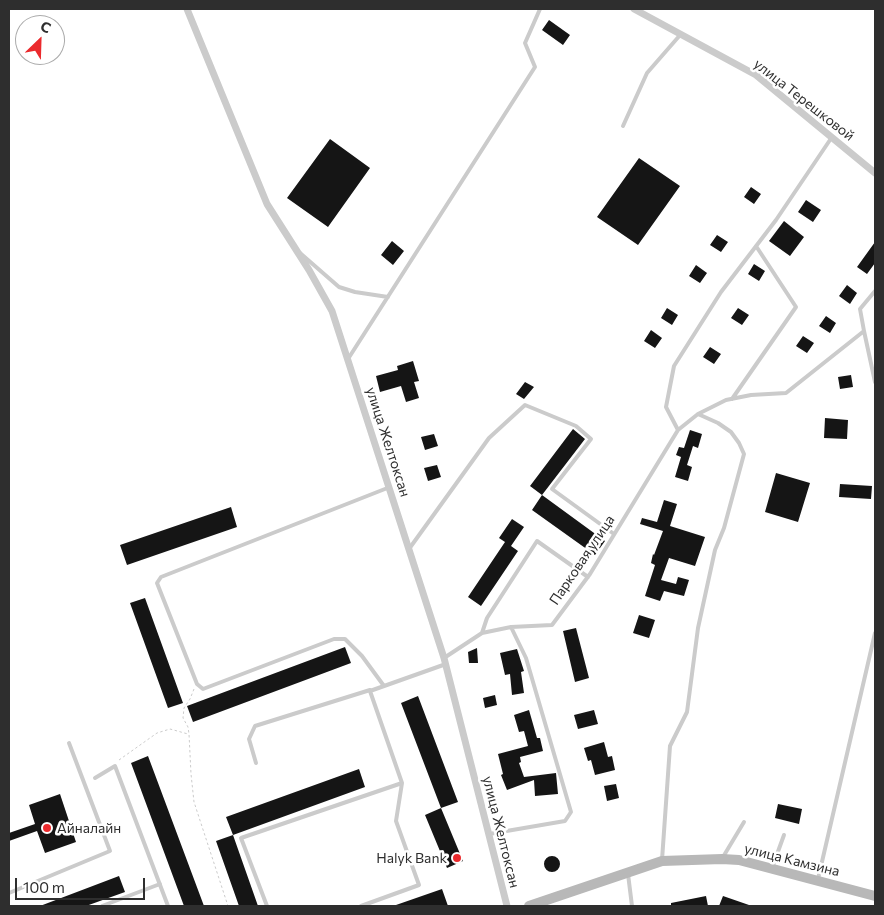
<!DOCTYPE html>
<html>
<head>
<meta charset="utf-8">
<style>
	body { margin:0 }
	#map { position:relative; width:884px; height:915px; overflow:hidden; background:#fff; font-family:Commissioner,sans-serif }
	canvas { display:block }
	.frame { position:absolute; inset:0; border:10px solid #2e2e2e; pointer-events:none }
	.north { position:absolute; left:15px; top:15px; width:50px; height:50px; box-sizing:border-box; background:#fff; border:1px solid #ababab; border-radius:50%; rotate:24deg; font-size:14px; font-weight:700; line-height:20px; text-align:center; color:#2e2e2e }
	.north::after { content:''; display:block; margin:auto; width:18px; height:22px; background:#eb2a2d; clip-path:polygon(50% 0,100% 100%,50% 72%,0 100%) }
	.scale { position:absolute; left:15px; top:878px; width:130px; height:22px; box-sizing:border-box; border:2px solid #2e2e2e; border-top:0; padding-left:6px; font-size:15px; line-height:18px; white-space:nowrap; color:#2e2e2e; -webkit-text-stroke:4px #fff; paint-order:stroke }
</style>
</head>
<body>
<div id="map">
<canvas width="884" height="915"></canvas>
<div class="frame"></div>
<div class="north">С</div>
<div class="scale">100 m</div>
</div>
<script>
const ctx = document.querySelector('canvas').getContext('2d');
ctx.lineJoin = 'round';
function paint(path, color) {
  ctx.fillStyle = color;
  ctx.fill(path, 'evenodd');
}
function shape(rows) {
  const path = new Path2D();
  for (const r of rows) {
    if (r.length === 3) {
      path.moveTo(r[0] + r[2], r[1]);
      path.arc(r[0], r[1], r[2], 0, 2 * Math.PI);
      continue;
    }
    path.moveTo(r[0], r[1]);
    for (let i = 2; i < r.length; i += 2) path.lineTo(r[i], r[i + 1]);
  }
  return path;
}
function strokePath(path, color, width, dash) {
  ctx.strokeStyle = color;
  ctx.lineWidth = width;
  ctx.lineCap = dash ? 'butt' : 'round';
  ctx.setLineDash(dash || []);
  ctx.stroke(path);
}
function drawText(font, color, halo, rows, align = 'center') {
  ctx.font = font + ' Commissioner,sans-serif';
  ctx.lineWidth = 5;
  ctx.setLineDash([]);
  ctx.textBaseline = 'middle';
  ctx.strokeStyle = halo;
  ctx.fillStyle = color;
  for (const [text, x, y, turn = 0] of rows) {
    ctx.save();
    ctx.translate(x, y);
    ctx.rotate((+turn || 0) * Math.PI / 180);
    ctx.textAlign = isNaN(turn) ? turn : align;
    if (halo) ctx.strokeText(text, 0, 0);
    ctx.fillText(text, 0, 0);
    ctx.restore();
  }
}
paint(shape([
	[549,20,570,35,563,45,542,30],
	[330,139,370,168,328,227,287,198],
	[639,158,680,186,638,245,597,217],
	[751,187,761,194,754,204,744,197],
	[806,200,821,210,813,222,798,212],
	[784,221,804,237,790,256,769,241],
	[717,235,728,242,721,252,710,245],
	[392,241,404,251,393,265,381,255],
	[875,242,875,263,867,274,857,267],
	[754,264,765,271,759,281,748,274],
	[696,265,707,273,700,283,689,276],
	[847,285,857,293,850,304,839,296],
	[667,308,678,315,672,325,661,318],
	[738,308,749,315,742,325,731,318],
	[826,316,836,323,830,333,819,326],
	[651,330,662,338,655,348,644,341],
	[803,336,814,343,807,353,796,346],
	[710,347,721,354,714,364,703,357],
	[413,361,419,381,414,382,419,398,406,402,401,386,380,392,376,376,398,370,397,366],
	[851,375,853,387,840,389,838,377],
	[525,382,534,387,524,399,516,394],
	[825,418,848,420,847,439,824,438],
	[573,429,585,439,542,495,530,486],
	[690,430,702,434,698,448,693,446,687,465,692,467,688,481,675,477,681,457,676,455,679,447,684,448],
	[434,434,438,446,425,450,421,437],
	[437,465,441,477,428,481,424,468],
	[776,473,810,483,798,522,765,512],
	[840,484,872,486,871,499,839,497],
	[542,495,605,541,595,555,532,510],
	[664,500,677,504,670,526,705,537,695,566,669,558,661,580,676,584,678,577,689,580,684,596,664,591,660,601,645,596,655,565,651,563,653,554,654,555,663,531,640,524,642,518,657,522],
	[231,507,237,527,127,565,120,545],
	[512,519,524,527,511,546,518,551,481,606,468,597,505,542,499,538],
	[145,598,183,703,168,708,130,603],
	[639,615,655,620,649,638,633,633],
	[576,628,589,678,575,682,563,631],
	[345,647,351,663,193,722,187,706],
	[477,648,478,663,469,663,468,652],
	[517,649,524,671,521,672,524,693,512,695,510,674,505,675,500,653],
	[495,695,497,705,485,708,483,698],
	[418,696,458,802,441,808,401,703],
	[529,710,537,738,540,738,543,751,520,757,521,762,519,763,524,777,556,773,558,794,535,796,534,780,507,790,501,775,503,774,498,754,528,746,524,731,519,732,514,715],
	[594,710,598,724,578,729,574,715],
	[604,742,608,757,612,756,615,770,595,775,591,760,588,761,584,748],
	[148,756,204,906,184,906,131,763],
	[359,769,365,787,233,835,226,817],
	[616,784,619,798,607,801,604,786],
	[60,794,76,842,45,853,37,831,9,841,9,833,35,824,29,805],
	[778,804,802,809,799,824,775,818],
	[441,808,463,861,447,868,425,815],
	[233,835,258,906,239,906,216,841],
	[552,864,8],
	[119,876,125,892,86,906,40,906],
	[442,889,448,906,396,906,396,905],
	[706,896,708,906,671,906,671,903],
	[723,896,749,905,749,906,719,906]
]), '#151515');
strokePath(shape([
	[194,689,190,699,184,708,183,718,188,727,189,734,191,774,194,802,228,906],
	[119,760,157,733,170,729,188,734]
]), '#cbcbcb', 1, [2.5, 2.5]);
strokePath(shape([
	[623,126,647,73,681,34],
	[300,253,339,287,355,292,388,297],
	[864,331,875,382],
	[348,359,535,67,525,43,540,9],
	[732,399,796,307,756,246],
	[678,430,666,407,674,366,721,292,776,220,832,137],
	[409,549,489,438,525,405,576,426,591,439,552,489,614,534],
	[482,633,487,618,537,541,588,577],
	[444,658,482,633,511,627,552,625,590,574,678,430,698,414,726,400,751,395,786,393,864,331,860,309,875,291],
	[384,686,362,656,345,639,334,639,203,689,197,684,157,583,161,577,390,487],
	[256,763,249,739,255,726,370,690],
	[95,778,115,766,168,906],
	[489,834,565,821,571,812,526,658,511,627],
	[723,857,744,822],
	[662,860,670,746,687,712,698,628,715,550,724,528,744,454,739,443,731,432,718,423,698,414],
	[772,868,784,835],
	[628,874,632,906],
	[818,879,875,633],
	[9,893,110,851,69,743],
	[102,906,160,884],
	[267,906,241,838,402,783],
	[361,906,419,885,396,821,402,783,370,691,446,664]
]), '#cbcbcb', 4);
strokePath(shape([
	[187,9,267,204,309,270,332,311,444,658,507,906],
	[634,9,756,75,875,173]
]), '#cbcbcb', 7);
strokePath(shape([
	[529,906,662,861,722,859,739,860,875,896]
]), '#b8b8b8', 10);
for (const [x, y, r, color] of [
	[47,828,5,"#eb2a2d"],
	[457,858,5,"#eb2a2d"]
]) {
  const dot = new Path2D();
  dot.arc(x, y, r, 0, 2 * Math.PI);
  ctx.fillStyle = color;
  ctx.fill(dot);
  strokePath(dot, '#fff', 2);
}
drawText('14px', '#2e2e2e', '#fff', [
	["улица Терешковой",804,100,38],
	["улица Желтоксан",388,442,72],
	["Парковая улица",582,560,-56],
	["улица Желтоксан",501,832,76],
	["улица Камзина",792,860,14]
]);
drawText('14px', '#2e2e2e', '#fff', [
	["Айналайн",57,828],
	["Halyk Bank",447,858,"right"]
], 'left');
</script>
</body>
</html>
